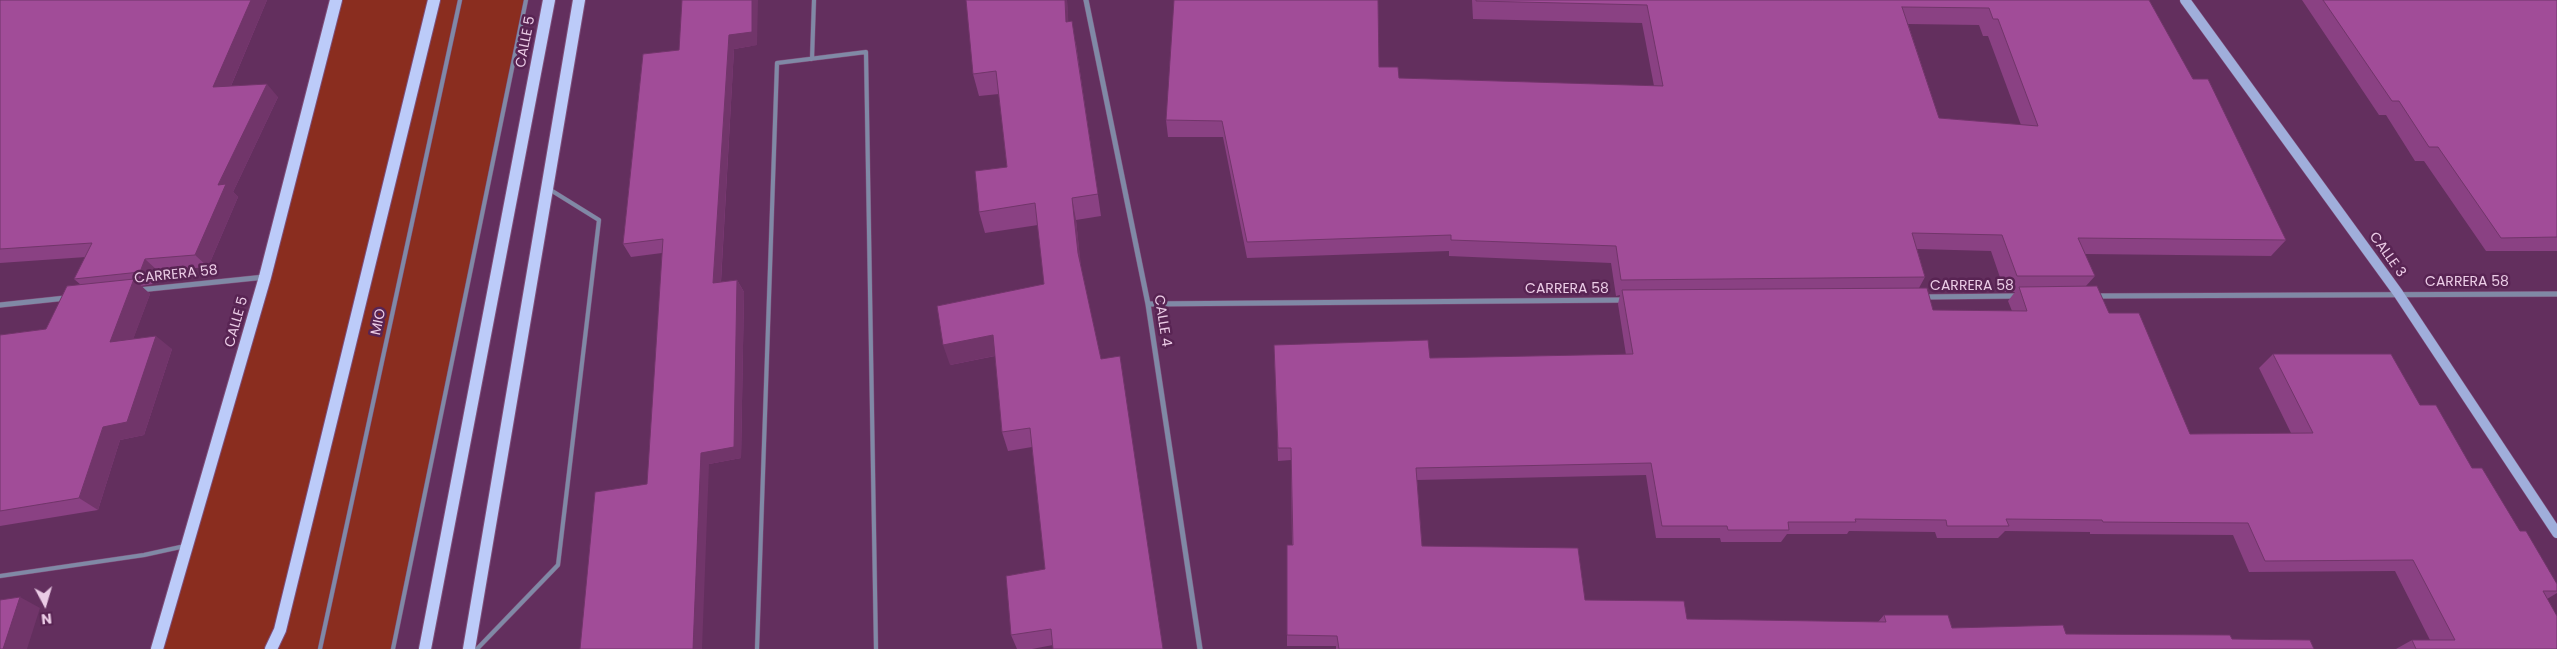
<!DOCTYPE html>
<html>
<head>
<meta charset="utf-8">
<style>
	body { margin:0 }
	#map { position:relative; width:2557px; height:649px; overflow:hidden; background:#632f5e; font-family:Poppins,sans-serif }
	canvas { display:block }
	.north { position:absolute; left:20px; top:579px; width:50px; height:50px; -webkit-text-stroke:4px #582453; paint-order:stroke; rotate:174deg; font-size:14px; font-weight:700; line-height:20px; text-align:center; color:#ebcce6 }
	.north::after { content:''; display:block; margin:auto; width:18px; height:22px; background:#ebcce6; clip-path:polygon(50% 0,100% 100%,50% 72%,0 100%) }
</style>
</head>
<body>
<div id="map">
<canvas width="2557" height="649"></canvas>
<div class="north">N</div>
</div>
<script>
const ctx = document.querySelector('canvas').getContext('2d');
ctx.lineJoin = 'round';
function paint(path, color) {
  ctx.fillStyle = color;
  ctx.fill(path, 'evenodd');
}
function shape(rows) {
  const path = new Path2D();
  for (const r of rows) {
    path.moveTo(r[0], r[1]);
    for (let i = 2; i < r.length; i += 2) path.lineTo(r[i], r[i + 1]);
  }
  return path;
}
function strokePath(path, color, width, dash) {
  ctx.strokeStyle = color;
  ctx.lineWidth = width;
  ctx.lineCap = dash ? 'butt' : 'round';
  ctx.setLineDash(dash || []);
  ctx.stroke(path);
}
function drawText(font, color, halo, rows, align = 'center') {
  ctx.font = font + ' Poppins,sans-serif';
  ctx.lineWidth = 5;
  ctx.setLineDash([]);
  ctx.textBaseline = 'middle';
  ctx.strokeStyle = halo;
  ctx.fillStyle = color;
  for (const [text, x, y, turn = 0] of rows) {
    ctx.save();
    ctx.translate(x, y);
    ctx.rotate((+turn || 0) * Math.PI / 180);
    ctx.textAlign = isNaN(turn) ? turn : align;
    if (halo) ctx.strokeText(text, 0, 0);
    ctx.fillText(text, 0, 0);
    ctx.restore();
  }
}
paint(shape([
	[336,0,526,0,393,649,157,649]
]), '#8a2d1f');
const lane = shape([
	[812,59,814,0],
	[0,576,144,555,185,546],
	[320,649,460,0],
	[393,649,526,0],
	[477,649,558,565,599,220,549,189],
	[757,649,777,63,866,52,876,649]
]);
const street = shape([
	[1086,0,1148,304,1200,649],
	[139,290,265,277],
	[2096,296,2557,294],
	[1923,297,2017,296],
	[1148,304,1625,300],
	[0,305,66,298]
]);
const secondary = shape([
	[2185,0,2398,293,2557,533]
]);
const primary = shape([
	[157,649,265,277,336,0],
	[271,649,280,630,434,0],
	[425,649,549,0],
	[469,649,579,0]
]);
strokePath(lane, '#7e4e79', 5);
strokePath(street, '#7e4e79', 6);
strokePath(secondary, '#7e4e79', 11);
strokePath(primary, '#7e4e79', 14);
strokePath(lane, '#8089a6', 4);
strokePath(street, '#8089a6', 5);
strokePath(secondary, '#a0aedb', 10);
strokePath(primary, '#bccbf9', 12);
paint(shape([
	[0,0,267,0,231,86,278,97,233,192,238,197,208,267,158,271,153,284,141,286,150,294,133,339,172,349,144,435,120,440,98,510,0,526,0,335,46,329,81,285,74,279,86,257,0,263],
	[1067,0,1068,22,1076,44,1101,216,1076,220,1081,269,1101,359,1123,376,1053,645,1032,649,1017,649,1011,635,1045,569,1032,447,1008,451,1002,432,995,356,950,365,1044,284,1038,225,985,233,979,212,1007,167,999,94,979,96,973,74],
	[1472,0,2149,0,2193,79,2286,240,2271,256,2085,254,2095,276,2086,286,2109,313,2190,434,2291,433,2259,368,2273,354,2420,405,2472,468,2520,531,2557,584,2557,593,2547,599,2557,649,2396,649,2412,640,2430,640,2395,571,2249,572,2233,535,2090,534,2090,532,2005,531,1998,538,1937,538,1935,532,1849,531,1847,534,1787,534,1781,542,1721,542,1720,538,1656,538,1646,475,1417,480,1422,546,1585,600,1687,619,1878,622,1884,615,1952,628,2066,634,2232,639,2314,649,1336,649,1336,646,1287,646,1287,545,1292,545,1291,460,1278,461,1274,345,1430,358,1626,355,1618,304,1620,295,1616,296,1611,263,1449,256,1449,251,1247,258,1223,137,1168,137,1166,120,1379,67,1399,78,1654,86,1642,23,1473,19],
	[1908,24,1979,25,1983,36,1988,36,2021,125,1939,118],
	[1917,249,1991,251,2005,292,2015,292,2008,301,2012,311,1933,310,1919,288,1925,277],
	[2302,0,2557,0,2557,251,2486,251,2424,161,2415,161,2386,115,2379,115],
	[757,45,734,49,721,282,737,280,744,292,741,458,709,464,662,253,631,257,623,244,643,54]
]), '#8a4183');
paint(shape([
	[251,0,267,0,225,100,213,87],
	[752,0,758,0,757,45,734,49,720,296,713,283,729,35],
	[1065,0,1067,0,1070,45,1066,22],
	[267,84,278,97,233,192,238,197,208,267,195,255,218,185],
	[1072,198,1076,220,1082,274,1078,253],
	[145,259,158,271,153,284,140,272],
	[134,279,150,294,127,356,110,342],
	[737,280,744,292,741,458,709,464,702,649,693,649,701,453],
	[993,335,999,355,950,365,943,345],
	[156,336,172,349,144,435,120,440,98,510,79,498,103,427],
	[20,597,40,608,27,649,3,649]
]), '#71356a');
const building = shape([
	[0,0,251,0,213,87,267,84,218,185,226,184,195,255,145,259,140,272,74,279,92,243,0,249,0,0],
	[682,0,752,0,752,32,729,35,713,283,737,280,734,447,701,453,693,649,580,649,595,492,647,484,663,239,623,244,643,54,679,50,682,0],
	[966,0,1065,0,1066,22,1072,21,1098,194,1072,198,1078,253,1101,359,1120,356,1163,649,1053,649,1051,629,1011,635,1006,576,1045,569,1030,428,1002,432,993,335,943,345,937,306,1044,284,1035,203,979,212,975,171,1007,167,996,71,973,74,966,0],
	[1174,0,1378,0,1379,67,1398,67,1399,78,1663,86,1647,5,1476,1,1476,0,2149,0,2193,79,2208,79,2286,240,2078,238,2095,276,2017,276,2002,235,1912,233,1925,277,1621,280,1616,246,1451,240,1451,235,1247,242,1222,121,1166,120,1174,0],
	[1902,7,1989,8,1993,19,1998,19,2038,126,1939,118,1902,7],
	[2323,0,2557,0,2557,237,2501,238,2438,147,2429,147,2399,101,2392,101,2323,0],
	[134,279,110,342,156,336,127,422,103,427,79,498,0,511,0,335,46,329,67,286,134,279],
	[2097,286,2109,313,2139,313,2190,434,2313,433,2273,354,2391,354,2420,405,2436,405,2472,468,2482,468,2520,531,2526,531,2557,584,2557,591,2543,591,2557,616,2557,649,2416,649,2412,640,2455,640,2413,560,2265,561,2248,523,2103,522,2102,520,2006,519,2009,526,1947,526,1946,520,1855,519,1856,522,1788,522,1789,530,1728,530,1727,526,1662,526,1651,463,1416,468,1422,546,1578,548,1585,600,1684,601,1687,619,1886,622,1884,615,1948,615,1952,628,2063,625,2066,634,2230,635,2232,639,2310,640,2314,649,1339,649,1337,636,1287,635,1287,545,1293,545,1291,448,1278,448,1274,345,1428,340,1430,358,1633,354,1622,290,1927,288,1933,310,2027,311,2019,287,2097,286],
	[20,597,3,649,0,649,0,600,20,597]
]);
paint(building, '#a14c98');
strokePath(building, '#71356a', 1);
drawText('14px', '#ebcce6', '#582453', [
	["CALLE 5",526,42,-79],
	["CALLE 3",2387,255,54],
	["CARRERA 58",176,275,-6],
	["CARRERA 58",2467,282],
	["CARRERA 58",1972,286],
	["CARRERA 58",1567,289],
	["CALLE 4",1162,321,81],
	["CALLE 5",237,322,-74],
	["MIO",379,322,-78]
]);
</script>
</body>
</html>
